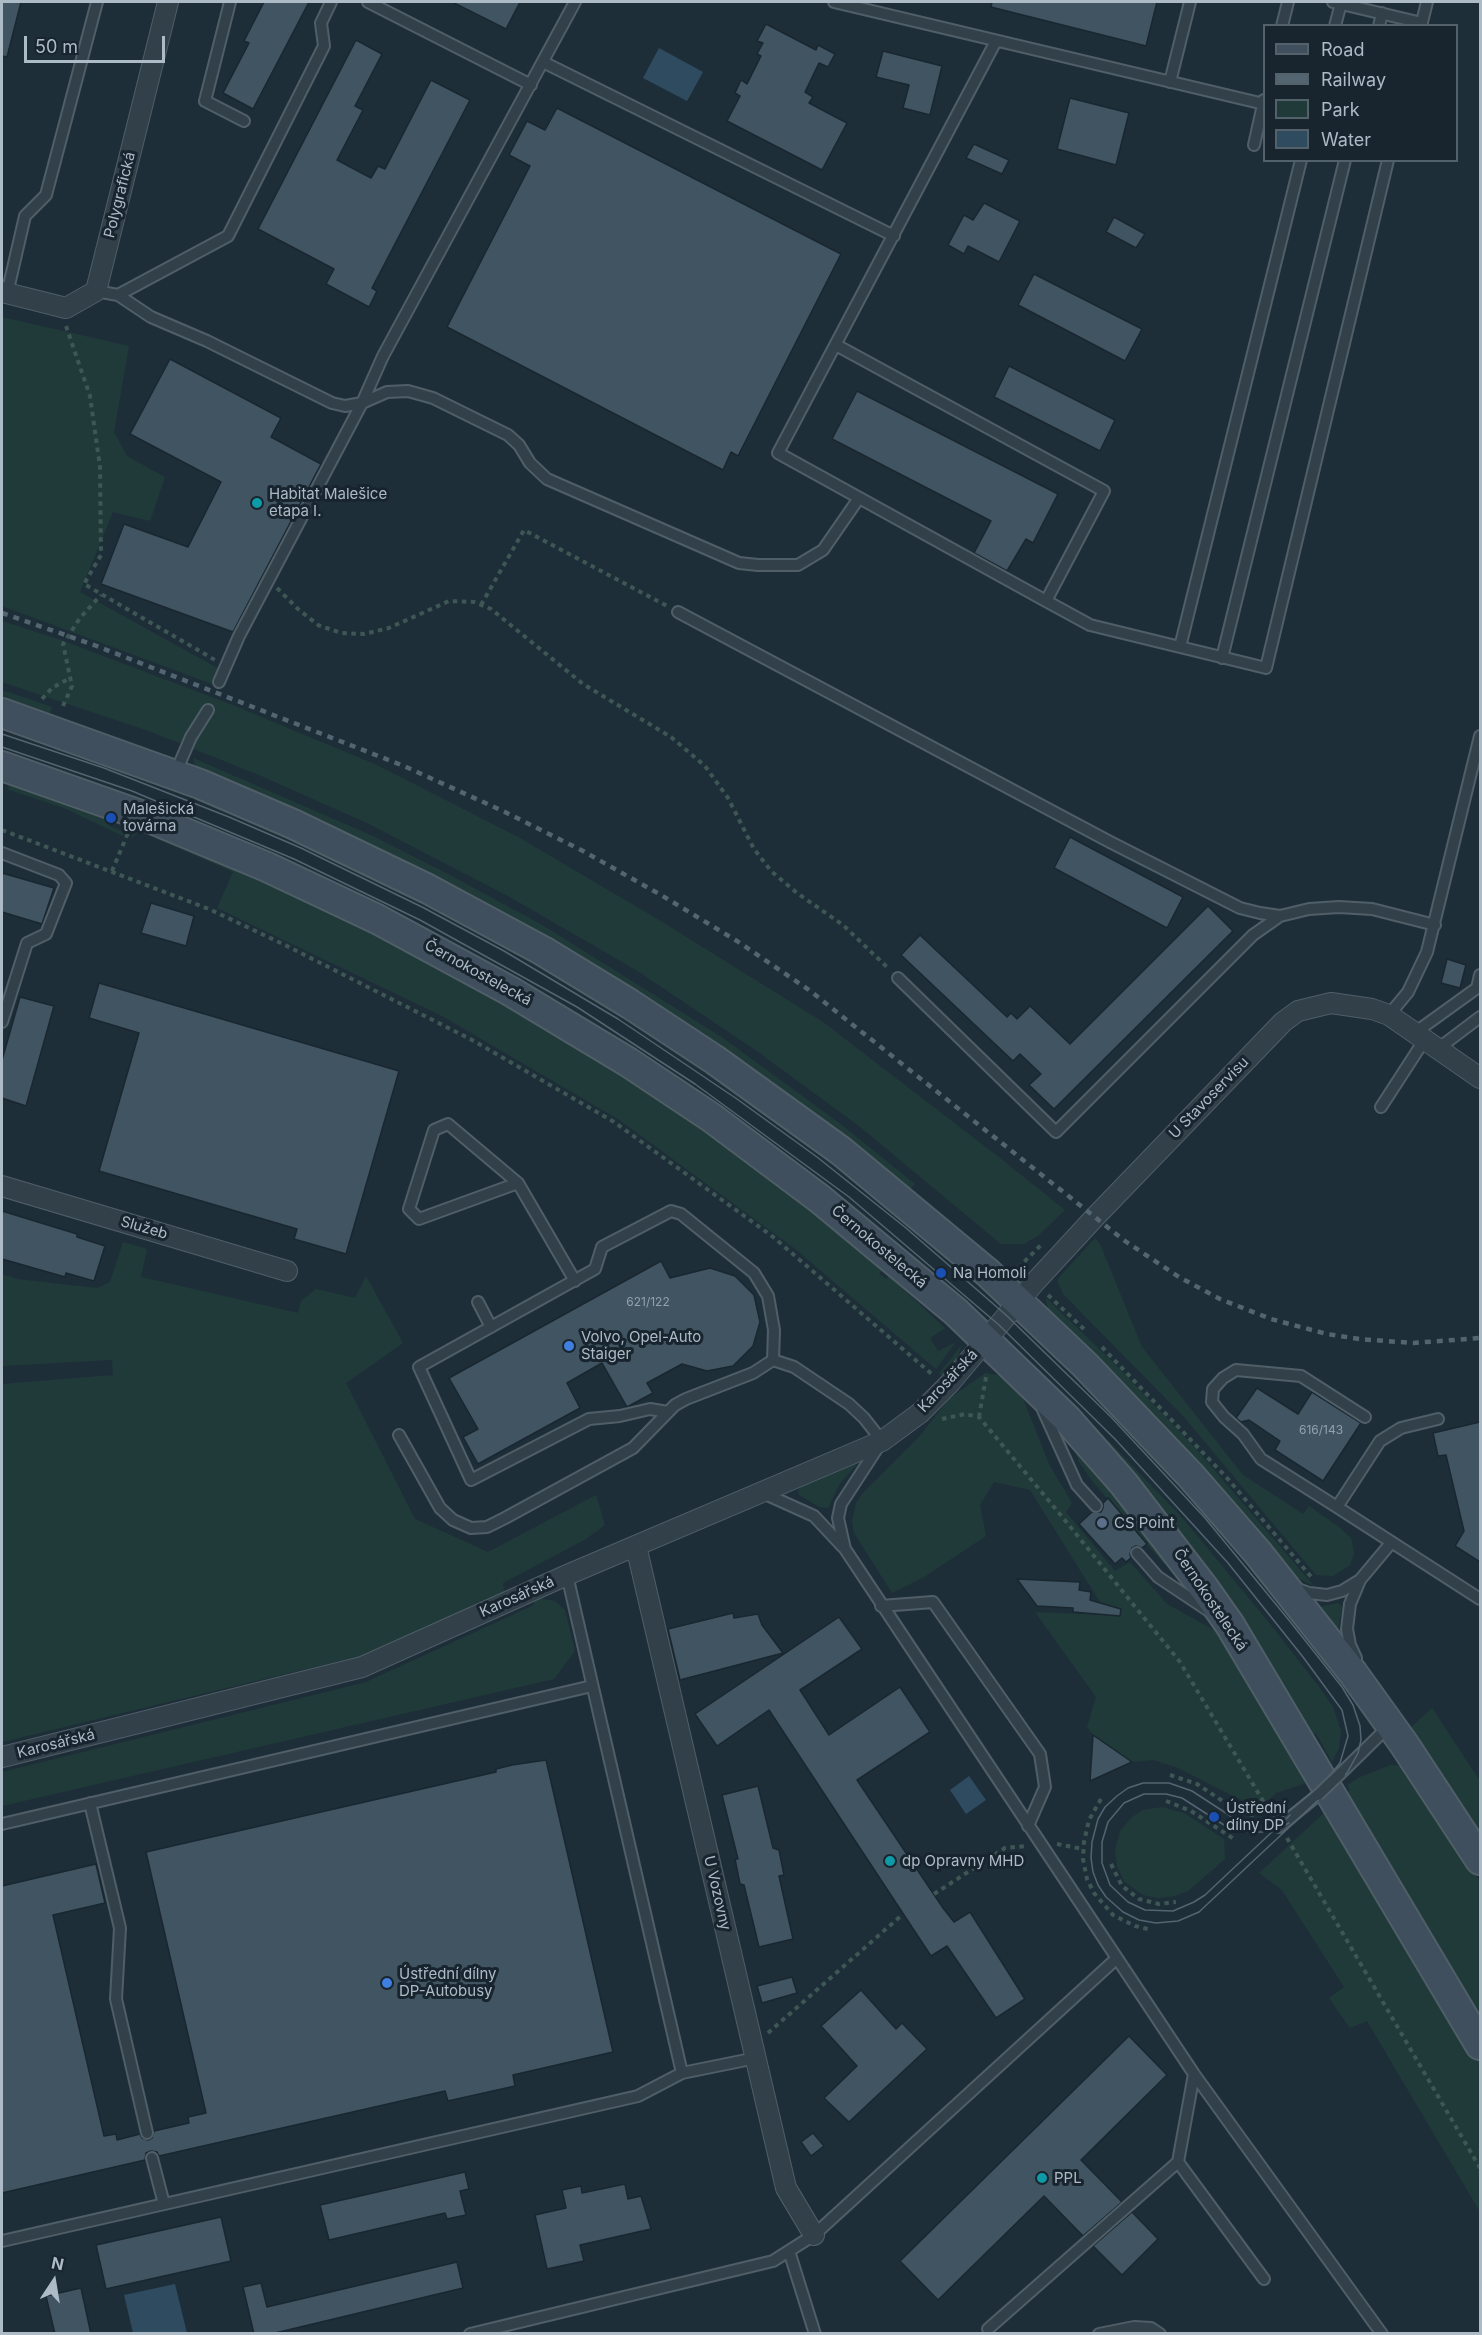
<!DOCTYPE html>
<html>
<head>
<meta charset="utf-8">
<style>
	body { margin:0 }
	#map { position:relative; width:1482px; height:2335px; overflow:hidden; background:#1e2e39; font-family:Inter,sans-serif }
	canvas { display:block }
	.frame { position:absolute; inset:0; border:3px solid #acbbc6; pointer-events:none }
	.legend { position:absolute; left:1263px; top:24px; width:195px; height:138px; box-sizing:border-box; background:#18252e; border:2px solid #53616b; margin:0; padding:8px 10px; list-style:none; font-size:18px; color:#acbbc6 }
	.legend li { display:flex; align-items:center; gap:12px; height:30px }
	.legend b { width:30px; border:2px solid #53616b }
	.north { position:absolute; left:24px; top:2251px; width:60px; height:60px; -webkit-text-stroke:4px #18252e; paint-order:stroke; rotate:12deg; font-size:16px; font-weight:700; line-height:24px; text-align:center; color:#acbbc6 }
	.north::after { content:''; display:block; margin:auto; width:21px; height:27px; background:#acbbc6; clip-path:polygon(50% 0,100% 100%,50% 72%,0 100%) }
	.scale { position:absolute; left:24px; top:36px; width:141px; height:27px; box-sizing:border-box; border:3px solid #acbbc6; border-top:0; padding-left:8px; font-size:18px; line-height:21px; white-space:nowrap; color:#acbbc6; -webkit-text-stroke:4px #18252e; paint-order:stroke }
</style>
</head>
<body>
<div id="map">
<canvas width="1482" height="2335"></canvas>
<div class="frame"></div>
<ul class="legend">
<li><b style="height:8px;background:#3f4f5d"></b>Road</li>
<li><b style="height:8px;background:#536571"></b>Railway</li>
<li><b style="height:16px;background:#203a39"></b>Park</li>
<li><b style="height:16px;background:#2e4b60"></b>Water</li>
</ul>
<div class="north">N</div>
<div class="scale">50 m</div>
</div>
<script>
const ctx = document.querySelector('canvas').getContext('2d');
ctx.lineJoin = 'round';
function paint(path, color) {
  ctx.fillStyle = color;
  ctx.fill(path, 'evenodd');
}
function shape(rows) {
  const path = new Path2D();
  for (const r of rows) {
    path.moveTo(r[0], r[1]);
    for (let i = 2; i < r.length; i += 2) path.lineTo(r[i], r[i + 1]);
  }
  return path;
}
function strokePath(path, color, width, dash) {
  ctx.strokeStyle = color;
  ctx.lineWidth = width;
  ctx.lineCap = dash ? 'butt' : 'round';
  ctx.setLineDash(dash || []);
  ctx.stroke(path);
}
function drawText(font, color, halo, rows, align = 'center') {
  ctx.font = font + ' Inter,sans-serif';
  ctx.lineWidth = 6;
  ctx.setLineDash([]);
  ctx.textBaseline = 'middle';
  ctx.strokeStyle = halo;
  ctx.fillStyle = color;
  for (const [text, x, y, turn = 0] of rows) {
    ctx.save();
    ctx.translate(x, y);
    ctx.rotate((+turn || 0) * Math.PI / 180);
    ctx.textAlign = isNaN(turn) ? turn : align;
    if (halo) ctx.strokeText(text, 0, 0);
    ctx.fillText(text, 0, 0);
    ctx.restore();
  }
}
paint(shape([
	[2,317,129,346,114,432,127,456,165,477,150,521,113,512,80,592,219,669,212,684,2,606],
	[2,621,61,640,235,706,377,765,518,837,659,920,823,1022,1000,1158,1065,1210,1039,1235,1024,1244,1001,1244,859,1126,754,1049,636,970,508,896,367,823,259,775,149,731,2,682],
	[2,690,52,707,49,717,2,701],
	[193,758,373,836,446,873,544,926,723,1038,838,1122,915,1184,909,1191,804,1109,196,768],
	[8,784,70,805,110,820,109,826,125,832,123,836,64,808,9,790],
	[136,825,195,848,441,965,681,1111,857,1242,854,1247,882,1270,879,1274,886,1279,889,1276,945,1328,930,1338,938,1351,956,1342,936,1369,794,1248,618,1119,442,1016,217,908,233,872,139,831,131,839],
	[1095,1238,1100,1244,1142,1347,1243,1475,1303,1514,1309,1506,1339,1527,1351,1538,1354,1553,1350,1565,1333,1576,1316,1575,1184,1417,1063,1294,1057,1280],
	[123,1242,147,1249,141,1277,298,1313,301,1301,316,1289,355,1298,366,1276,403,1343,346,1383,415,1519,488,1552,596,1495,605,1525,586,1539,503,1583,504,1592,360,1656,2,1742,2,1384,113,1375,112,1360,2,1366,2,1274,17,1279,97,1288,110,1282],
	[1046,1298,1119,1368,1197,1450,1314,1586,1295,1577,1048,1312],
	[962,1345,956,1360,943,1377,939,1373],
	[985,1373,998,1375,1018,1386,1049,1464,1072,1503,1066,1512,1115,1571,1130,1562,1167,1604,1219,1633,1309,1782,1276,1793,1269,1800,1249,1804,1176,1767,1153,1760,1132,1762,1093,1735,1087,1727,1096,1697,1035,1612,1108,1615,1030,1490,994,1482,980,1505,986,1536,924,1577,892,1593,854,1533,852,1522,856,1503,862,1494,918,1438,949,1399],
	[1064,1394,1185,1521,1271,1625,1320,1688,1333,1707,1341,1731,1339,1748,1332,1762,1316,1733,1310,1736,1058,1395],
	[1071,1440,1181,1576,1164,1564,1092,1481,1079,1462],
	[857,1462,856,1466,840,1483,828,1508,819,1507,798,1494,799,1485],
	[538,1598,555,1601,565,1610,575,1651,554,1679,2,1806,2,1772,366,1682,534,1605,534,1599],
	[1338,1603,1342,1607,1338,1631,1319,1607],
	[1432,1708,1480,1781,1480,1837,1410,1728],
	[1391,1765,1406,1766,1480,1882,1480,2020,1345,1794,1350,1790,1347,1785,1360,1777],
	[1162,1807,1184,1813,1224,1839,1225,1859,1188,1891,1174,1896,1158,1898,1143,1895,1124,1881,1117,1866,1115,1850,1120,1831,1132,1817,1143,1810],
	[1327,1810,1480,2062,1480,2212,1367,2021,1350,2028,1329,1998,1344,1987,1282,1890,1259,1873]
]), '#203a39');
paint(shape([
	[659,48,703,72,687,101,643,78],
	[969,1776,986,1800,966,1814,950,1790],
	[175,2284,187,2333,133,2333,124,2295]
]), '#2e4b60');
const building = shape([
	[2,2,21,2,7,57,2,56,2,2],
	[264,2,309,2,253,109,223,93,249,43,244,41,264,2],
	[452,2,520,2,506,29,452,2],
	[992,2,1157,2,1146,46,991,7,992,2],
	[766,24,816,50,818,45,835,54,828,67,819,63,805,92,813,97,809,103,847,123,822,170,727,121,740,96,735,93,741,80,747,84,761,56,757,54,763,43,757,41,766,24],
	[356,40,382,54,355,106,363,110,337,160,371,178,378,166,385,169,431,80,470,100,372,288,377,291,369,307,326,284,334,269,258,229,356,40],
	[883,51,942,66,930,115,903,108,909,85,876,77,883,51],
	[1070,98,1129,113,1116,165,1057,149,1070,98],
	[557,108,841,254,738,456,731,452,723,470,447,327,530,166,509,155,527,121,545,130,557,108],
	[974,144,1009,160,1002,174,966,158,974,144],
	[984,203,1020,221,999,262,968,246,964,254,948,245,964,215,973,220,984,203],
	[1114,217,1145,234,1136,248,1106,232,1114,217],
	[1034,274,1142,329,1125,361,1018,305,1034,274],
	[170,359,281,418,271,437,321,464,233,632,101,584,124,524,188,547,221,482,130,434,170,359],
	[1009,366,1115,420,1100,451,994,397,1009,366],
	[857,391,1058,494,1033,543,1026,539,1007,571,974,553,991,521,832,439,857,391],
	[1070,837,1183,897,1167,928,1054,868,1070,837],
	[2,873,54,888,42,924,2,912,2,873],
	[151,903,194,916,186,946,141,933,151,903],
	[1208,906,1233,931,1054,1109,1029,1085,1041,1074,1020,1054,1013,1061,901,955,920,935,1007,1017,1011,1013,1017,1019,1030,1006,1070,1044,1208,906],
	[1447,959,1466,965,1460,988,1441,983,1447,959],
	[99,983,399,1071,346,1254,294,1239,297,1229,99,1171,139,1033,89,1018,99,983],
	[20,997,54,1006,26,1106,2,1098,2,1060,20,997],
	[2,1211,77,1234,77,1237,105,1246,94,1281,66,1273,65,1277,2,1259,2,1211],
	[661,1261,670,1278,710,1268,735,1276,754,1295,760,1322,753,1346,733,1366,707,1371,682,1364,647,1383,653,1393,627,1407,602,1363,567,1383,580,1408,478,1464,463,1437,478,1429,449,1378,661,1261],
	[1257,1388,1298,1414,1312,1392,1361,1423,1323,1481,1275,1450,1280,1441,1249,1420,1241,1422,1236,1418,1257,1388],
	[1480,1422,1480,1562,1455,1546,1464,1531,1446,1455,1438,1456,1433,1433,1480,1422],
	[1108,1498,1147,1544,1142,1548,1136,1546,1132,1548,1130,1554,1131,1558,1126,1562,1122,1558,1115,1564,1079,1524,1092,1512,1101,1512,1103,1508,1103,1503,1108,1498],
	[1017,1579,1080,1582,1079,1590,1091,1592,1090,1600,1121,1609,1120,1616,1073,1612,1073,1608,1037,1606,1017,1579],
	[733,1613,734,1618,758,1614,762,1625,783,1653,680,1680,668,1629,733,1613],
	[839,1617,862,1649,800,1690,829,1735,900,1687,930,1732,857,1780,943,1908,954,1922,970,1912,1025,1999,996,2018,947,1946,931,1956,769,1710,717,1746,695,1714,839,1617],
	[1093,1735,1132,1762,1090,1781,1093,1735],
	[546,1760,613,2052,513,2075,515,2086,448,2101,445,2091,159,2156,157,2152,151,2151,146,2153,145,2160,2,2193,2,1886,96,1864,105,1903,53,1915,104,2136,116,2134,117,2140,140,2134,142,2138,148,2140,152,2138,154,2131,189,2123,188,2117,206,2113,146,1852,496,1772,496,1769,512,1765,546,1760],
	[758,1786,773,1848,779,1850,784,1875,779,1876,793,1939,759,1947,744,1885,740,1884,735,1859,738,1859,722,1795,758,1786],
	[792,1977,797,1993,762,2003,757,1986,792,1977],
	[861,1990,896,2029,902,2023,927,2049,849,2122,824,2098,857,2066,821,2026,861,1990],
	[1129,2036,1167,2075,1081,2160,1122,2202,1083,2236,1044,2196,938,2300,900,2261,1129,2036],
	[813,2133,824,2146,811,2156,801,2142,813,2133],
	[465,2172,469,2189,460,2191,466,2215,447,2219,445,2213,329,2240,320,2205,465,2172],
	[625,2184,628,2199,641,2196,651,2229,580,2245,584,2261,547,2269,535,2215,566,2208,562,2190,581,2186,582,2193,625,2184],
	[1132,2212,1158,2239,1122,2275,1093,2246,1132,2212],
	[221,2217,231,2261,106,2289,96,2245,221,2217],
	[457,2262,463,2288,271,2334,254,2334,243,2287,261,2283,267,2307,457,2262],
	[81,2288,91,2334,55,2334,46,2296,81,2288]
]);
paint(building, '#415461');
strokePath(building, '#192730', 1.5);
const service = shape([
	[230,2,205,101,244,121],
	[368,2,531,85],
	[834,2,1264,104],
	[1333,2,1422,23],
	[1282,26,1288,2],
	[1335,26,1341,3],
	[1379,26,1382,13],
	[1421,26,1427,2],
	[543,62,894,236],
	[1170,82,1190,2],
	[1254,145,1264,100],
	[1301,160,1180,647,1266,668,1388,160],
	[96,291,118,295,228,236,324,46,321,23,331,2],
	[7,294,25,216,46,195,97,2],
	[118,295,151,317,207,341,332,403,345,406,362,403,387,392,408,391,433,398,508,435,519,445,530,463,547,479,739,563,758,565,798,565,823,550,859,498],
	[836,345,1104,491,1046,601,778,453,996,41],
	[1046,601,1090,625,1180,647],
	[678,612,1110,842,1240,908,1260,913,1280,916,1309,909,1339,907,1372,909,1435,925],
	[1222,658,1345,160],
	[219,682,239,636,362,403,383,356,575,2],
	[175,774,191,737,208,710],
	[2,853,59,875,66,883,46,934,27,943,2,1022],
	[898,978,1056,1132,1253,935,1280,916],
	[1389,1015,1408,992,1427,952,1480,736],
	[1416,1032,1477,988,1480,975],
	[1439,1048,1480,1017],
	[1381,1107,1425,1039],
	[518,1183,419,1219,409,1209,434,1130,448,1124,518,1183,575,1281],
	[478,1302,491,1327],
	[1043,1410,1077,1485,1096,1506],
	[668,1412,650,1409,620,1416,589,1419,471,1480,419,1367,595,1269,602,1247,671,1211,681,1214,754,1273,768,1296,774,1330,773,1360],
	[1438,1419,1401,1428,1380,1441,1337,1507,1480,1599],
	[399,1435,440,1508,453,1520,471,1528,487,1527,505,1518,633,1448,675,1405,686,1399,753,1373,773,1360,794,1367,849,1404,864,1418,882,1441,841,1504,838,1518,845,1549,1194,2074,1382,2334],
	[763,1493,814,1516,843,1547],
	[1337,1507,1261,1459,1243,1434,1224,1417,1212,1402,1213,1389,1223,1378,1236,1370,1301,1376,1365,1417],
	[1137,1553,1158,1577,1209,1611],
	[567,1575,682,2073],
	[1360,1580,1391,1543],
	[1295,1588,1309,1593,1327,1595,1342,1591,1360,1580,1350,1604,1347,1629,1350,1645,1356,1658],
	[881,1606,933,1602,1040,1754,1045,1787,1028,1826],
	[1340,1774,1389,1726],
	[90,1803,120,1928,116,1999,147,2133],
	[2,1824,592,1686],
	[1279,1827,1318,1795],
	[1194,2074,1178,2162,1264,2279],
	[152,2158,164,2204],
	[2,2241,638,2096,682,2073,756,2058],
	[789,2251,815,2334],
	[988,2329,1178,2162],
	[470,2334,773,2261,814,2235,1116,1959],
	[1099,2334,1134,2327,1151,2328,1160,2334]
]);
const minor = shape([
	[2,292,66,308,96,291,168,2],
	[2,1186,287,1271],
	[636,1546,786,2188,814,2235],
	[2,1757,362,1667,567,1575,882,1441,920,1413,949,1384,1035,1282,1095,1217,1283,1022,1298,1011,1331,1003,1372,1009,1389,1015,1480,1078]
]);
const secondary = shape([
	[2,713,200,784,293,824,428,889,543,951,630,1004,715,1060,841,1151,988,1273,1085,1365,1191,1476,1258,1553,1353,1673,1404,1744,1480,1860],
	[2,766,152,819,267,867,377,919,510,991,628,1062,712,1118,820,1199,956,1312,1067,1419,1124,1484,1204,1588,1230,1625,1480,2045]
]);
strokePath(service, '#4f5e67', 14);
strokePath(minor, '#4f5e67', 22);
strokePath(secondary, '#4f5e67', 32);
strokePath(shape([
	[66,326,90,396,100,467,101,555,84,584,215,660],
	[277,588,298,609,318,625,341,633,364,634,389,628,449,601,474,602,491,609,583,684,671,737,705,766,728,798,754,849,771,871,797,893,843,925,889,969],
	[481,605,524,530,667,606],
	[42,699,52,688,70,678],
	[63,706,72,686,63,644,80,618,101,595],
	[2,830,209,909,285,945,474,1041,614,1122,772,1236,934,1376],
	[112,871,128,833],
	[1018,1268,1041,1245],
	[1048,1295,1086,1331],
	[1102,1347,1227,1478,1313,1579],
	[979,1417,986,1377],
	[942,1419,965,1414,979,1417,1059,1513,1180,1662,1272,1816],
	[1170,1775,1197,1784,1239,1812,1254,1815],
	[1101,1799,1089,1820,1084,1842,1083,1859,1087,1879,1094,1893,1113,1915,1135,1926,1152,1930],
	[1166,1801,1191,1811,1234,1839],
	[1287,1838,1480,2168],
	[1057,1844,1083,1849],
	[1111,1864,1122,1886,1139,1899,1159,1904,1176,1902],
	[934,1894,1005,1848,1026,1846],
	[768,2033,903,1914]
]), '#3e5755', 4, [4.5, 4.5]);
strokePath(service, '#32404a', 10);
strokePath(minor, '#32404a', 20);
strokePath(secondary, '#3f4f5d', 28);
strokePath(shape([
	[2,734,104,768,229,817,301,848,424,908,504,951,618,1019,737,1099,817,1157,906,1228,1006,1315,1111,1417,1205,1518,1288,1619,1342,1687,1353,1705,1360,1726,1361,1740,1358,1753,1347,1773,1199,1912,1178,1921,1156,1923,1139,1920,1123,1912,1106,1897,1098,1885,1093,1872,1091,1858,1092,1842,1098,1819,1105,1807,1117,1796,1128,1788,1143,1783,1169,1783,1192,1791,1235,1819,1255,1822,1264,1821,1287,1812,1323,1783,1340,1763,1348,1736,1342,1710,1303,1657,1228,1563,1115,1439,999,1325,849,1197,695,1084,577,1007,420,920,294,859,132,791,2,747],
	[1289,1823,1280,1828,1273,1831,1266,1832,1245,1832,1224,1825,1182,1798,1166,1794,1144,1794,1124,1803,1108,1822,1102,1842,1102,1863,1110,1885,1128,1902,1145,1910,1173,1911,1194,1902,1205,1895,1273,1831,1279,1826,1290,1815]
]), '#536571', 1.5);
strokePath(shape([
	[2,613,94,645,404,766,505,812,583,851,661,895,737,941,809,990,1125,1241,1179,1277,1220,1299,1271,1319,1327,1334,1359,1339,1413,1343,1480,1338]
]), '#536571', 4.5, [6, 6]);
const serviceBridge = shape([
	[1318,1795,1340,1774]
]);
strokePath(serviceBridge, '#4f5e67', 14, []);
strokePath(serviceBridge, '#32404a', 10);
for (const [x, y, r, color] of [
	[257,503,6,"#0f9aa8"],
	[111,818,6,"#1a4fb4"],
	[941,1273,6,"#1a4fb4"],
	[569,1346,6,"#3f7fe0"],
	[1102,1523,6,"#5c6f8a"],
	[1214,1817,6,"#1a4fb4"],
	[890,1861,6,"#0f9aa8"],
	[387,1983,6,"#3f7fe0"],
	[1042,2178,6,"#0f9aa8"]
]) {
  const dot = new Path2D();
  dot.arc(x, y, r, 0, 2 * Math.PI);
  ctx.fillStyle = color;
  ctx.fill(dot);
  strokePath(dot, '#18252e', 2);
}
drawText('12px', '#91a1ad', null, [
	["621/122",648,1302],
	["616/143",1321,1430]
]);
drawText('15px', '#acbbc6', '#18252e', [
	["Polygrafická",120,195,-76],
	["Černokostelecká",478,973,29],
	["U Stavoservisu",1209,1098,-46],
	["Služeb",144,1228,16],
	["Černokostelecká",879,1247,40],
	["Karosářská",948,1381,-47],
	["Karosářská",517,1597,-24],
	["Černokostelecká",1210,1600,56],
	["Karosářská",56,1744,-14],
	["U Vozovny",717,1893,77]
]);
drawText('15px', '#acbbc6', '#18252e', [
	["Habitat Malešice",269,494],
	["etapa I.",269,511],
	["Malešická",123,809],
	["továrna",123,826],
	["Na Homoli",953,1273],
	["Volvo, Opel-Auto",581,1337],
	["Staiger",581,1354],
	["CS Point",1114,1523],
	["Ústřední",1226,1808],
	["dílny DP",1226,1825],
	["dp Opravny MHD",902,1861],
	["Ústřední dílny",399,1974],
	["DP-Autobusy",399,1991],
	["PPL",1054,2178]
], 'left');
</script>
</body>
</html>
